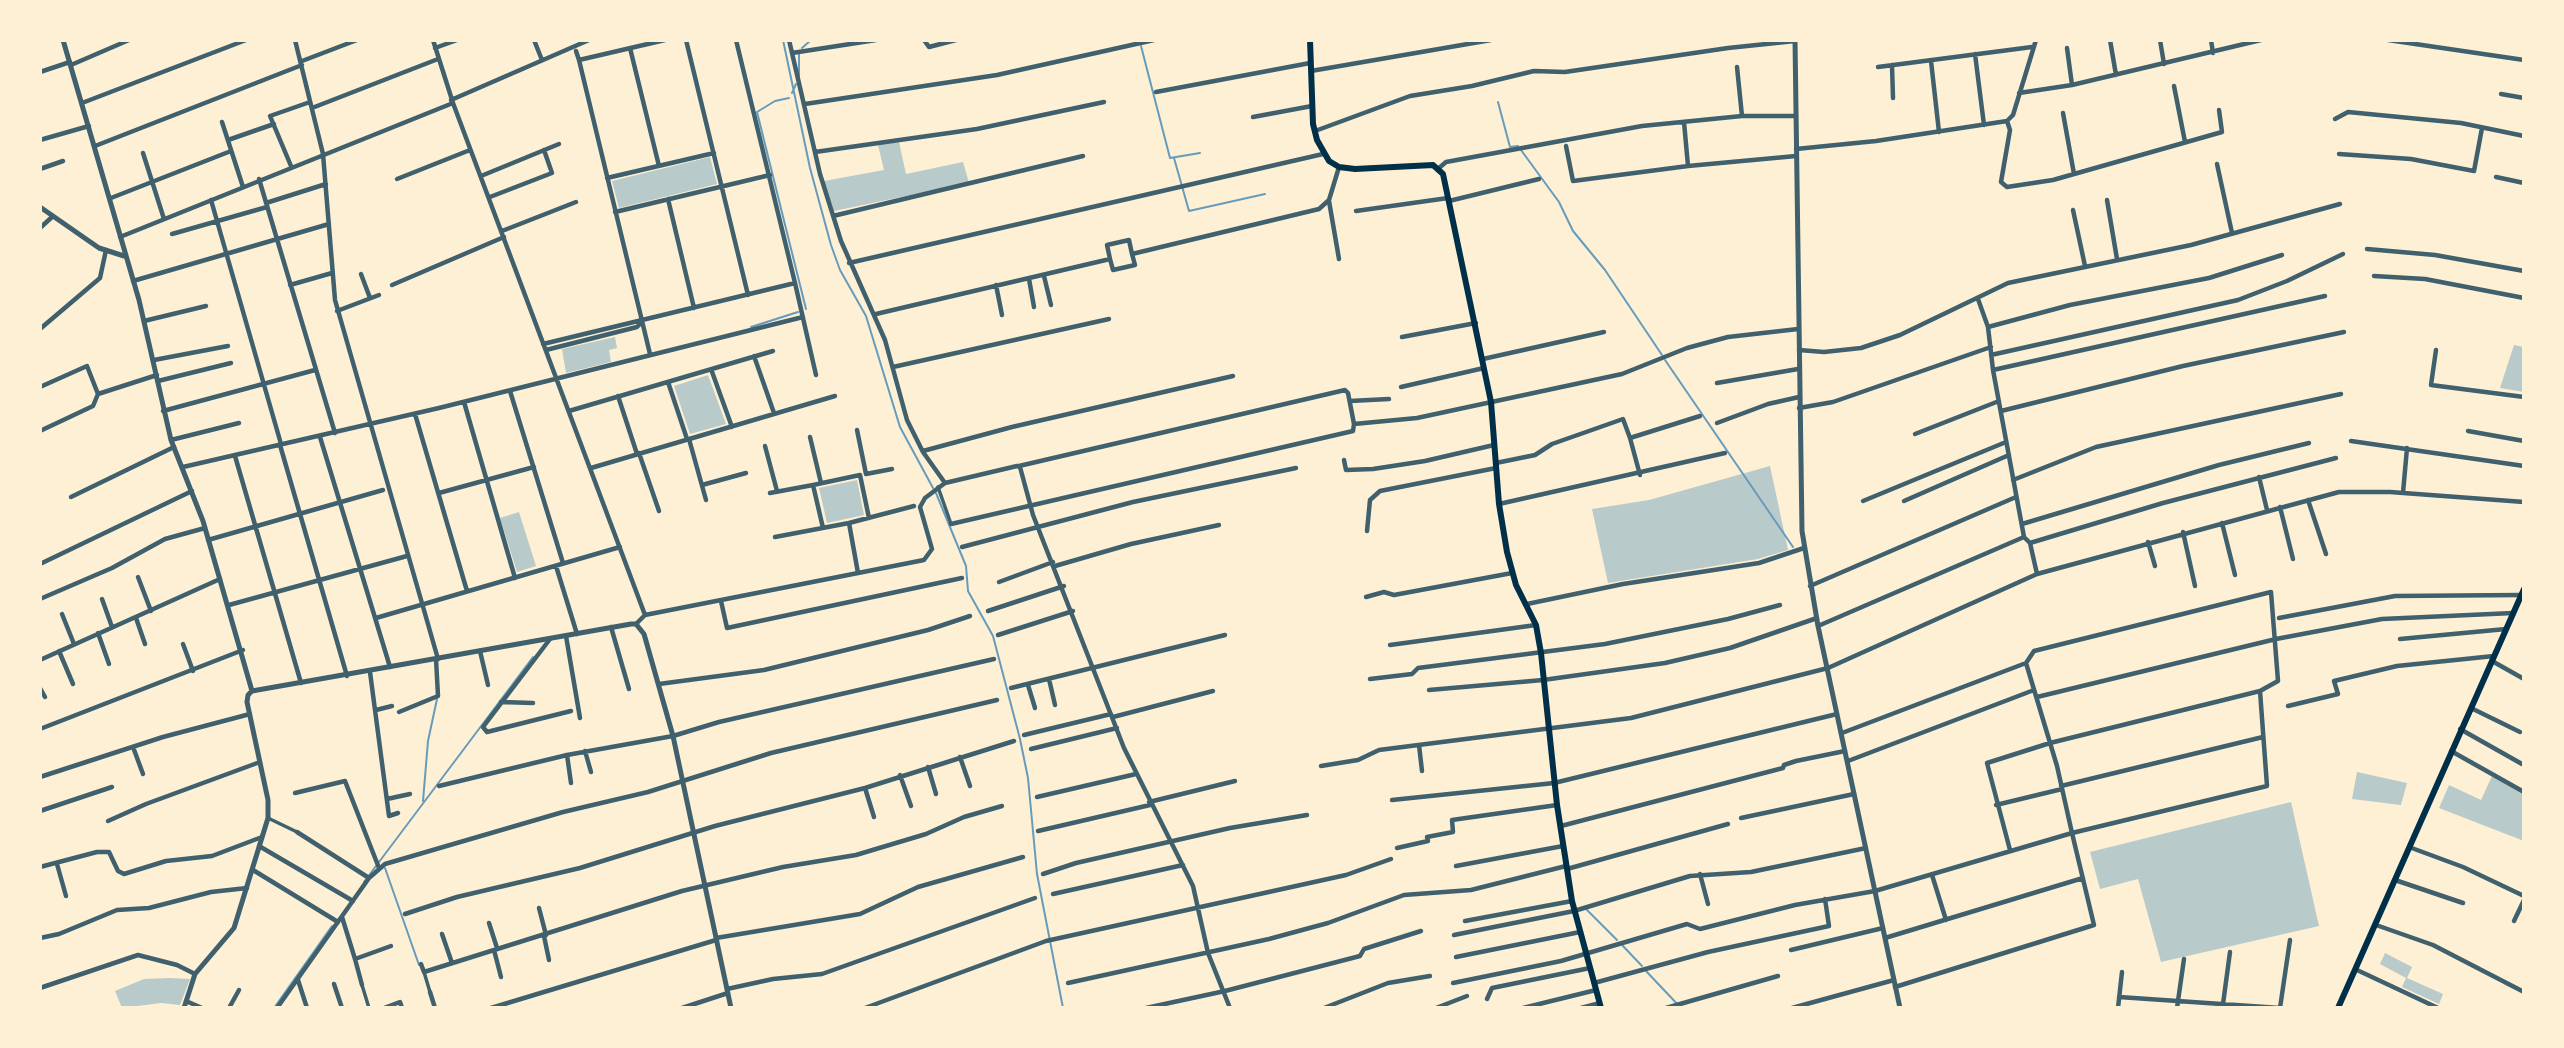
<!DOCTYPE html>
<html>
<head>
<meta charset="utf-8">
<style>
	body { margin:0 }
	#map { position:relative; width:2564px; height:1048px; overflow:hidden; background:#fdf0d5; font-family:Montserrat,sans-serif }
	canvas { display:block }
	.frame { position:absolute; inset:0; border:42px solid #fdf0d5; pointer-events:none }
</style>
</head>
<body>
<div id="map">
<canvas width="2564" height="1048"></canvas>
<div class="frame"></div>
</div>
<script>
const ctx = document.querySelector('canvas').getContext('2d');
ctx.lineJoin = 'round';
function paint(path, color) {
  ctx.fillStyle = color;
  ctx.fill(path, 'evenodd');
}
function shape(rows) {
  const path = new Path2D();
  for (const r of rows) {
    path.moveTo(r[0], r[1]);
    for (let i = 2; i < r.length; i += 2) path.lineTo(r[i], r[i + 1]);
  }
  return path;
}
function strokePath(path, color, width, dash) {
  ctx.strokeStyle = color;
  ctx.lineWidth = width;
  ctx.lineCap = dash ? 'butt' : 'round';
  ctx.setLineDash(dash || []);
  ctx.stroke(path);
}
paint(shape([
	[899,142,906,174,963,162,969,183,834,211,824,181,884,170,878,145],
	[710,157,717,184,619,208,612,181],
	[615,337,617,348,609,350,611,362,566,373,562,349],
	[2514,345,2524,347,2524,392,2500,388],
	[708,375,726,424,690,434,674,386],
	[1770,466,1788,550,1758,559,1608,583,1592,509,1649,500],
	[857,480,864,515,827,523,819,488],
	[519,512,536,566,517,572,500,518],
	[2357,772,2407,783,2401,805,2352,799],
	[2492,776,2524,794,2524,841,2439,808,2449,785,2481,800],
	[2291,802,2319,926,2161,962,2138,879,2100,889,2090,852],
	[2385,953,2412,967,2407,978,2443,994,2439,1004,2402,987,2406,978,2380,964],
	[170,978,190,979,180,1005,161,1003,122,1008,115,991,144,979]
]), '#b9caca');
strokePath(shape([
	[783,40,810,168,831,245,840,270,866,316,900,427,933,488],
	[1136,40,1136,41],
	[1141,46,1170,158,1200,153],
	[802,48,811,40],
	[799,54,799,76],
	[792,93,796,84],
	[789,98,775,101,757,112,806,309],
	[1498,102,1510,147,1518,146],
	[1521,150,1559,202,1573,231,1605,270,1662,355],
	[1174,158,1189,211,1265,194],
	[751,327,798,312],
	[1665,360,1793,547],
	[936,493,966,566,968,591,993,636,1020,739,1028,778,1037,874,1063,1008],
	[423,801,428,741,437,699],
	[385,868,419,965],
	[364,882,533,657],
	[1587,910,1617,940],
	[1622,945,1642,966],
	[1646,971,1681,1008],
	[274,1008,332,926]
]), '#669bbc', 2);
strokePath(shape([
	[938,487,951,524],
	[268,818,297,832],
	[424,972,430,992],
	[362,985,369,1008]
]), '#3f606c', 3.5);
strokePath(shape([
	[295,40,323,154,335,300,438,659],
	[433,40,453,103,645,615],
	[534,40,542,60],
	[686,40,748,295],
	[924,40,929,47,956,40],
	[2110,40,2116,75],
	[2160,40,2164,64],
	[2211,40,2213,53],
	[2388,40,2524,60],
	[435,48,457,40],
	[630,48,659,166],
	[2067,48,2072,85],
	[576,51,579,60],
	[792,53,876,40],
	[1975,54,1984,125],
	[302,61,357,40],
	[1931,61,1939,132],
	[71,65,129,40],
	[1892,65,1893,98],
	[1737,67,1742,116],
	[1878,67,2032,47],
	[1311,71,1491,40],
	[40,72,70,62],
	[2174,86,2185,142],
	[1156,92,1310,63],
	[2019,93,2072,85,2261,40],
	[2501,94,2524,98],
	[451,100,589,40],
	[82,103,246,40],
	[805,104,997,75,1154,40],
	[312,108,438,59],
	[2063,113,2074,174],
	[1253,117,1312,106],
	[2335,119,2348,112,2461,123,2524,136],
	[2007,121,2010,130,2001,182,2007,187,2053,180,2222,132,2219,110],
	[2007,121,2013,115,2036,40],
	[222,122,243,187],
	[1684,122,1688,166],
	[1315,131,1410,96,1472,86,1534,71,1565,72,1728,48,1795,41],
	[40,140,89,126],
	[228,140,274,124],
	[95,146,302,65],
	[1566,146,1573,181,1688,166,1796,156],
	[1796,149,1876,141,2007,121],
	[815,152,977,129,1104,102],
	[143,153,164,219],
	[2339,154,2411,159,2474,171,2482,128],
	[2217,164,2232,233],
	[291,166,270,116,310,102],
	[1439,168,1446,162,1642,126,1742,116,1796,116],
	[40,169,63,161],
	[481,176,559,144],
	[2496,177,2524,183],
	[607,178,714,153],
	[259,179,335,433],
	[397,179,470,150],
	[490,197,552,173,544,150],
	[111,198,231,151],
	[668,199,694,308],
	[211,200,281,444],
	[2107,200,2117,259],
	[1329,201,1339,259],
	[1449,201,1539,179],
	[266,203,326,184],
	[2073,210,2085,266],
	[1356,211,1448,198],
	[615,212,770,175],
	[833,216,1083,156],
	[40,228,52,217],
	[502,231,576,202],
	[172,234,267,207],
	[120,237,453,103],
	[2367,249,2435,255,2524,271],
	[1110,259,1113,270,1135,265,1132,254],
	[849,263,1323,154],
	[361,274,370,298],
	[1044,276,1051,305],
	[2374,276,2425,279,2524,298],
	[1029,279,1034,307],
	[133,281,329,224],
	[795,283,816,375],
	[290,285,332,273],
	[392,285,504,237],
	[996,285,1002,315],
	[1978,299,1988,327,1993,370,2024,537,2030,543,2037,574],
	[337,311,379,295],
	[876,314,1110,259,1107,245,1129,240,1132,254,1319,209,1329,200,1339,167],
	[144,321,206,306],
	[1988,327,2070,305,2209,278,2282,255],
	[40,329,100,278,106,250],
	[1402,337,1476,323],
	[543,344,795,283,736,40],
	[546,350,637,327,641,323],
	[1799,350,1824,352,1861,348,1900,335,2008,283,2191,245,2340,204],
	[2436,350,2431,385,2524,397],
	[650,354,579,60,665,40],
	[1991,355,2238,300,2287,281,2343,254],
	[754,356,774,413],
	[1483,359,1604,332],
	[154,360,228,346],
	[893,367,1109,319],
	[711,369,732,427],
	[1993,370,2325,296],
	[158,381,231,363],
	[668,382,687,439],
	[1717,383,1798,369],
	[40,387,87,366,98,394],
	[1401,387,1484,368],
	[510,391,563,563],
	[618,396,637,454],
	[1350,401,1389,399],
	[464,402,515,578],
	[1799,408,1833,402,1991,347],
	[163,411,315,370],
	[569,411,773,351],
	[2001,411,2183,366,2344,332],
	[415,414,467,591],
	[1717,423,1768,404,1799,397],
	[1354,424,1417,418,1622,374,1687,348,1728,337,1798,329],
	[857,430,866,474],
	[40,431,93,406,98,394,157,375],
	[2468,431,2524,441],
	[1915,434,1999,401],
	[320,437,390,667],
	[810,437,821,483],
	[1630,438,1640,475],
	[689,439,706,500],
	[171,440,239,423],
	[2351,441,2524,466],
	[280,445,347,676],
	[765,446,777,491],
	[923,451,1012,427,1233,376],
	[639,453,659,511],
	[235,456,301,683],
	[1344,460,1346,470,1373,469,1425,461,1494,445],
	[1496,463,1535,455,1552,444,1623,419,1630,438,1700,416],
	[1019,466,1345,390,1348,393,1354,424],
	[183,467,439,408,803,317],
	[591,468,835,396],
	[866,474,892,469],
	[2259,477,2267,510],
	[2013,480,2096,447,2341,394],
	[945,483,1017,466,1020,467,1033,515,1124,748,1193,886,1208,953,1230,1008],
	[702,485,746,473],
	[439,493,534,467],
	[770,493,813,485],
	[2403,493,2407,448],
	[71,497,174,447],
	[2308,500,2326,554],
	[1863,501,2006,442],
	[1904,501,2009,455],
	[1499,504,1725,453],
	[2280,507,2293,559],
	[849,523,914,506],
	[2222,523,2235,575],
	[951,524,1353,431,1354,424],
	[2022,524,2219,465,2309,443],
	[823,528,813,485,860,475,869,518],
	[1367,531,1370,500,1380,491,1496,468],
	[2183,532,2195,586],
	[775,537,849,523,858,573],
	[208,540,383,490],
	[2148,542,2155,566],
	[2030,543,2163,503,2336,458],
	[962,547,1133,502,1296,468],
	[40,564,192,491],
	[556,566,577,634],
	[1055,566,1131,544,1219,525],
	[138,577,151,611],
	[999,582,1053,562],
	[1810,586,2016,497],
	[1366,597,1384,592,1394,595,1512,573],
	[40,599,112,568,165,539,205,528],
	[102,599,112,627],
	[721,601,727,628,962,578],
	[1527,604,1623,584,1759,563,1804,548],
	[229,605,407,556],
	[988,611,1064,586],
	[62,614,74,644],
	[136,618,145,644],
	[376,618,620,547],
	[2279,618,2395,596,2521,595],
	[636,624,645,615,924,560,932,549,920,507,925,498,945,483,923,452,907,420,885,340,841,241,820,174,789,40],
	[1818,626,2024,537],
	[611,627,629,689],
	[98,633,109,664],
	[998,635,1073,611],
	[566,636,580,718],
	[550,639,483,727,487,732,571,711],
	[2400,639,2506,629],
	[183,644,193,671],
	[1390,645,1536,625],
	[59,651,73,684],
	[480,651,488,685],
	[40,660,220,579],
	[2492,661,2524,679],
	[370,672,389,816,398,813],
	[1049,679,1055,705],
	[1370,679,1412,674,1418,668,1605,644,1728,619,1780,605],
	[659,684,764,670,928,630,970,616],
	[1028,685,1035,708],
	[40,688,45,697],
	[1011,688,1225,635],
	[1429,690,1543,680,1665,663,1730,648,1817,618],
	[2037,697,2276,639,2382,619,2513,613],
	[501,702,533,703],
	[2288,706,2338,694,2334,681,2397,666,2494,656],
	[2471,708,2520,732],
	[376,710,392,706],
	[399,712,438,696,436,659],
	[1113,717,1213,691],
	[40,729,243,650],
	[2460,729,2522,764],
	[1842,733,2026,663],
	[1024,735,1111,714],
	[1419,745,1422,771],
	[133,747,143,774],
	[1031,749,1117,728],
	[585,751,591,772],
	[2451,751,2524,792],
	[567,755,571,783],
	[960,757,970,786],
	[1848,761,2034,690],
	[1321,766,1358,760,1379,750,1631,718,1828,668,2037,574,2339,492,2390,492,2524,502],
	[928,767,936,794],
	[900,775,911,806],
	[40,777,163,737,250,714],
	[439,786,567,755,673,736,719,722,994,659],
	[2061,786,2263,737],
	[865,788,874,817],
	[295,793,345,781,379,868],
	[1037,797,1136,774],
	[387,799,410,794],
	[1392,800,1554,783,1837,714],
	[1149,802,1235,781],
	[1996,805,2062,789],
	[40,811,112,787],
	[1741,818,1854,794],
	[108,821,146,804,260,762],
	[1561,826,1783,768,1784,765,1796,761,1845,751],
	[1038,831,1150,805],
	[297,832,369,878],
	[259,846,353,901],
	[2409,847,2463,867,2524,896],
	[1397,848,1428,841,1427,837,1453,832,1452,820,1557,805],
	[2010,850,1987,763,2050,743,2260,691],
	[57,864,66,896],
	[1456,866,1563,846],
	[40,867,97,852,109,852,118,871,124,874,166,861,212,856,262,837],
	[1567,869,1728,824],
	[253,870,338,922],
	[1043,874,1076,863,1230,828,1307,815],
	[1700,874,1708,904],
	[1932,875,1946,920],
	[2395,880,2463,903],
	[1053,894,1183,865],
	[539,908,546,935],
	[405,914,457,897,580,868,715,826,865,788,1014,741],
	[342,917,355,959,391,946],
	[1465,921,1572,901],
	[2514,921,2524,900],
	[489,923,497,948],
	[2376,925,2433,945,2524,992],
	[442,934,452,963],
	[1454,935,1574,911,1690,876,1751,872,1866,848],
	[544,936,549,960],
	[40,938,59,934,117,910,149,908,211,892,247,888],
	[716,938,860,914,918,887,1023,857],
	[1885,938,2083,878],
	[494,950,501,977],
	[1791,950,1883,928],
	[1456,957,1580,932],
	[355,959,362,985],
	[421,964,424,972,682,891,783,867,856,855,926,834,964,817,1002,806],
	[2357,970,2438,1008],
	[298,980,307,1008],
	[1068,983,1269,939,1328,923,1404,895,1471,890,1566,866],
	[1453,983,1561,961,1687,924,1700,929,1795,905,1875,891,2072,833,2267,786,2260,691,2278,681,2271,592,2034,651,2026,663,2057,766,2072,833,2094,925,1895,987],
	[1594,983,1708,952,1829,926,1825,899],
	[334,984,342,1008],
	[40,988,138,955,177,965,195,974],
	[727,989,773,979,822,974,1035,898],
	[430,992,435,1008],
	[2119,997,2280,1008],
	[1487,999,1492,988,1590,968],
	[186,1001,202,1008],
	[2223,1004,2230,952],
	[229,1008,239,990],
	[277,1008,369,878,385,864,563,812,648,792,771,753,997,700],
	[384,1008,400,1002,402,1008],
	[491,1008,716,940],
	[682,1008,728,993],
	[865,1008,1046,941,1346,875,1391,859],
	[1146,1008,1225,991,1360,956,1364,949,1421,931],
	[1324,1008,1388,983,1430,976],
	[1436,1008,1467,996],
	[1523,1008,1596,990],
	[1581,1008,1600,1003],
	[1666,1008,1778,976],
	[1792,1008,1894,980],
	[2118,1008,2122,972],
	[2177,1008,2184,959],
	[2280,1008,2290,940]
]), '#3f606c', 4.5);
strokePath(shape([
	[63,40,139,300,171,440,203,521,252,691],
	[1795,40,1802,531,1818,626,1900,1008],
	[40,207,99,248,124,256],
	[184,1008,195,974,234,928,268,818,268,800,247,702,248,695,252,691,631,624,636,624,644,634,673,736,731,1008]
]), '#3f606c', 5);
strokePath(shape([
	[1310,40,1313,124,1317,140,1329,161,1339,167,1355,169,1433,165,1443,174,1491,402,1499,504,1507,552,1516,585,1536,625,1541,653,1557,805,1572,901,1601,1008],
	[2338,1008,2524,589]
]), '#003049', 6);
</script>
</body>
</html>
